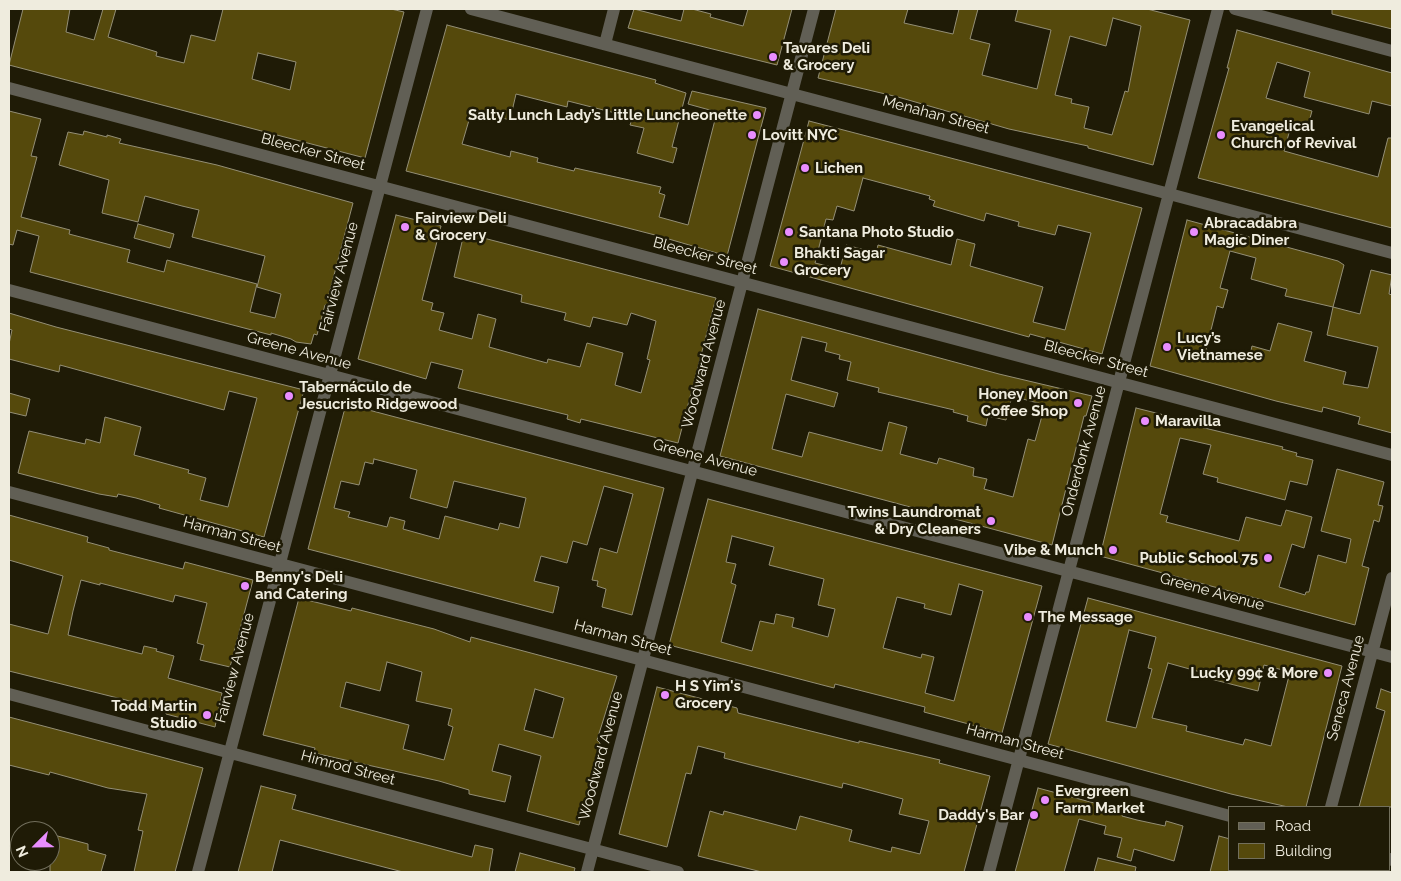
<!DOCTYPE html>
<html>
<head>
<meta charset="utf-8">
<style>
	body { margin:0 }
	#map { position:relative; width:1401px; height:881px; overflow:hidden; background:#1f1b06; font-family:Raleway,sans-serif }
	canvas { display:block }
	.frame { position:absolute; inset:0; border:10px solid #efecde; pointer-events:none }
	.legend { position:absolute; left:1228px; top:806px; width:162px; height:65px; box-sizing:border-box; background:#1f1b06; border:1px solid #726f5c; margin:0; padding:6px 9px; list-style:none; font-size:15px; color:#efecde }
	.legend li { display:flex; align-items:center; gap:10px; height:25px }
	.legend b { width:25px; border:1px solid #726f5c }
	.north { position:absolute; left:10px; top:821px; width:50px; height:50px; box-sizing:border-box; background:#1f1b06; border:1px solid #726f5c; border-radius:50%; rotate:247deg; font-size:14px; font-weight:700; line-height:20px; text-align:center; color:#efecde }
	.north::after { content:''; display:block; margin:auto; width:18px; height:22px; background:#e98dfe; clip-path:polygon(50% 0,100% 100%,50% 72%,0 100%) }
</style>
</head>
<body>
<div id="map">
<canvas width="1401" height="881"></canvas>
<div class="frame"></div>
<ul class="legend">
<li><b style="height:6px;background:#615f55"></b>Road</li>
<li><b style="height:14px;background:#55490c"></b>Building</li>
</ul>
<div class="north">N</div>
</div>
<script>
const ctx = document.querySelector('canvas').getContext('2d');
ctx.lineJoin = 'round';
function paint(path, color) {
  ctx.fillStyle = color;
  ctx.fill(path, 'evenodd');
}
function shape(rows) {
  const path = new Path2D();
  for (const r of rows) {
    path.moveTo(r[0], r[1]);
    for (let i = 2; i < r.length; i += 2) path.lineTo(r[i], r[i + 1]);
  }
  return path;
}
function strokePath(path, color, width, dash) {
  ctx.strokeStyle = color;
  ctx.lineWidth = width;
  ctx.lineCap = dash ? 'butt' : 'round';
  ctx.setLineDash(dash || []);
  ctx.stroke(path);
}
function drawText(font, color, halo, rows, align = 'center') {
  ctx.font = font + ' Raleway,sans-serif';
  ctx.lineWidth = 5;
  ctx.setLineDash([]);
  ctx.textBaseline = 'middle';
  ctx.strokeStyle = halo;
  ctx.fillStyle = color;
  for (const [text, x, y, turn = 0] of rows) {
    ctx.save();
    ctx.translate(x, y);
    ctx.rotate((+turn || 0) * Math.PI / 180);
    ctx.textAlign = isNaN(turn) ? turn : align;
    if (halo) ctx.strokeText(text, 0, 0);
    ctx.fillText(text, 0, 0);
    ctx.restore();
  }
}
const building = shape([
	[23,9,70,9,66,32,94,40,103,9,116,9,108,37,157,52,156,56,184,63,191,35,215,41,223,9,391,9,404,12,365,158,9,65,23,9],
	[258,53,296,62,290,90,252,79,258,53],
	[634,9,681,21,684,9,692,9,711,14,710,17,743,26,748,9,792,9,777,65,628,28,634,9],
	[836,9,908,9,904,23,953,34,959,9,978,9,970,39,990,44,982,75,1037,89,1051,30,1015,21,1018,9,1147,9,1190,20,1153,165,1088,148,1088,146,1009,129,898,97,818,78,836,9],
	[1113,18,1141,26,1128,92,1125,91,1112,135,1084,128,1089,107,1071,103,1072,99,1055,95,1070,36,1106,46,1113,18],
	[1332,9,1392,9,1392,29,1332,14,1332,9],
	[447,25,656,80,655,83,686,93,672,147,677,148,673,163,637,153,644,128,630,125,632,119,627,116,568,101,567,107,516,94,510,120,472,110,462,144,510,157,511,151,538,158,537,162,574,171,575,168,661,187,659,193,665,195,659,217,688,225,717,112,688,104,692,91,766,108,727,256,655,235,406,171,447,25],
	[1237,30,1392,73,1392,106,1372,101,1369,114,1304,97,1310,72,1277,62,1266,98,1312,111,1307,129,1297,126,1289,133,1284,151,1378,177,1388,138,1392,138,1392,228,1198,178,1229,68,1227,68,1237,30],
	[9,111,41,119,31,156,37,157,21,217,70,230,69,234,130,250,127,262,164,272,167,260,257,284,250,312,275,318,281,294,257,287,265,256,192,237,199,210,182,206,145,196,138,222,102,213,109,180,59,165,68,132,83,135,84,131,107,137,107,135,121,139,119,143,217,165,353,203,328,298,330,304,325,305,317,335,314,334,311,344,296,342,291,339,271,333,271,335,30,272,39,236,17,230,13,245,9,244,9,111],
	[809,121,1142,208,1102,354,1030,334,1029,337,770,266,809,121],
	[863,178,930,196,929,199,935,201,933,206,984,221,986,213,1019,222,1018,226,1055,235,1058,225,1091,233,1065,330,1033,322,1043,287,970,266,975,244,957,239,951,265,878,245,876,253,846,245,840,269,815,263,826,219,833,220,837,206,854,211,863,178],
	[396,215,441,226,422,300,433,303,431,310,444,313,439,330,472,339,478,314,496,319,489,347,525,357,547,363,548,359,580,367,587,343,623,353,615,385,641,393,650,360,647,359,656,321,631,313,627,325,593,317,590,327,564,320,566,313,521,302,522,295,454,277,464,233,716,298,678,443,581,419,580,423,567,419,568,415,458,388,463,370,431,362,426,379,358,359,396,215],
	[1187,220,1338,261,1344,265,1333,307,1360,314,1371,270,1392,275,1389,294,1392,295,1392,433,1358,424,1360,417,1323,407,1322,412,1276,401,1150,366,1187,220],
	[1230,251,1256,258,1251,279,1287,289,1285,296,1333,307,1327,335,1378,347,1368,388,1343,384,1346,372,1304,361,1312,332,1278,323,1270,351,1252,346,1249,359,1206,350,1217,306,1223,308,1228,290,1220,288,1230,251],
	[138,224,174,234,170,248,134,238,138,224],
	[758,309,999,374,1092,396,1086,416,1084,416,1052,545,720,456,758,309],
	[802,337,827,343,825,351,840,355,839,359,851,362,847,380,879,388,878,392,954,410,953,412,968,416,967,421,986,426,988,416,1006,420,1012,396,1045,405,1035,441,1028,439,1013,497,984,489,987,479,973,476,974,468,939,458,937,464,900,454,907,427,889,422,882,451,809,432,802,457,772,449,786,394,834,407,838,393,791,380,802,337],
	[9,313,56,327,304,390,264,537,159,508,160,505,136,498,118,494,117,497,99,494,18,473,29,431,85,444,86,439,100,443,105,417,141,427,134,455,189,470,188,473,206,478,200,500,228,507,257,398,229,391,224,410,60,365,59,372,9,359,9,344,12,330,9,329,9,313],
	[9,393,30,399,26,416,9,412,9,393],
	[346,404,664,488,632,615,602,607,606,589,597,586,598,581,592,580,600,548,617,553,633,494,604,486,587,545,573,541,567,563,541,556,534,581,559,587,553,613,308,549,346,404],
	[374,459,417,470,410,498,447,508,454,481,526,498,519,528,500,523,498,530,445,516,439,539,403,529,405,521,390,517,387,527,348,517,350,512,334,508,341,481,359,485,365,462,373,464,374,459],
	[1136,408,1184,420,1184,423,1283,447,1282,449,1297,453,1296,456,1313,460,1307,485,1290,481,1285,500,1217,482,1218,478,1203,474,1211,445,1180,438,1160,514,1168,516,1166,522,1239,541,1246,517,1281,526,1286,510,1312,517,1304,548,1292,544,1279,587,1305,595,1306,592,1309,592,1318,555,1346,563,1351,539,1321,531,1337,469,1384,482,1378,505,1383,506,1379,522,1374,520,1362,566,1369,568,1355,625,1100,556,1136,408],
	[708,499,1042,586,1002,733,924,712,925,707,835,684,834,688,669,645,708,499],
	[732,536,774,547,769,565,824,579,818,605,835,609,828,637,792,627,794,618,776,614,774,624,760,621,752,651,721,642,736,585,731,583,736,564,726,562,732,536],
	[959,584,983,591,954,701,925,693,934,657,922,654,921,658,883,648,897,597,925,604,924,608,951,615,959,584],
	[9,515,88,537,87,542,109,548,109,550,183,569,185,562,253,580,230,667,200,660,204,645,197,643,207,603,175,595,173,602,100,583,100,585,81,580,73,611,68,635,142,654,144,646,157,649,156,651,174,656,168,678,222,693,215,727,166,714,166,712,126,700,9,671,9,624,48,634,63,576,9,560,9,515],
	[299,598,351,611,352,608,434,629,470,642,471,637,617,676,597,740,600,743,579,825,527,811,541,756,499,744,492,771,511,776,505,802,469,794,469,790,439,781,314,753,315,748,263,735,299,598],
	[387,662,422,672,416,701,452,709,448,725,453,727,444,760,403,749,409,725,340,707,346,682,380,691,387,662],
	[535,689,564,698,553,738,524,730,535,689],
	[1088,598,1342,666,1306,807,1288,807,1231,794,1048,744,1088,598],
	[1129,630,1156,637,1148,668,1152,669,1136,728,1106,721,1129,630],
	[1168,663,1204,673,1203,677,1258,691,1264,665,1290,672,1271,746,1245,739,1243,745,1186,731,1187,726,1152,718,1168,663],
	[657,687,737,708,738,713,859,743,859,741,940,760,939,763,990,776,964,872,762,872,698,856,710,811,723,815,724,811,796,830,800,816,852,830,849,841,891,852,892,847,920,854,929,821,899,814,903,799,843,783,842,788,751,765,724,758,725,753,698,746,691,774,686,773,667,847,619,834,657,687],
	[1381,689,1392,693,1392,807,1359,807,1385,711,1376,708,1381,689],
	[9,717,203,768,175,872,134,872,143,831,138,830,147,794,108,788,50,772,49,775,9,765,9,717],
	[261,786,296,795,292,809,472,857,475,845,493,849,489,872,403,872,280,840,272,872,238,872,261,786],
	[1038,788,1124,811,1122,816,1137,820,1165,826,1166,821,1183,826,1174,861,1134,849,1131,861,1117,857,1122,838,1104,834,1106,826,1079,819,1064,872,1015,872,1038,788],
	[50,834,88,844,88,850,106,855,101,872,50,872,50,834],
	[1219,836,1230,839,1230,872,1210,872,1219,836],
	[520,853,575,868,574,872,515,872,520,853],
	[1098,858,1136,867,1135,872,1094,872,1098,858]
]);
paint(building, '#55490c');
strokePath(building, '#948f76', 1);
strokePath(shape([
	[471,9,1392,253],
	[1235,9,1392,51],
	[605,44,614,9],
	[9,88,1392,455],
	[9,290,1392,657],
	[9,492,1230,816],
	[9,694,678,872],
	[1331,807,1392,578],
	[1390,859,1392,860],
	[198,872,427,9],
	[587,872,814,9],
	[989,872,1218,9],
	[1314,872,1315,870]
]), '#615f55', 12);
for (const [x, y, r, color] of [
	[773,57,5,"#e98dfe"],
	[757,115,5,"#e98dfe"],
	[752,135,5,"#e98dfe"],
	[1221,135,5,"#e98dfe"],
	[805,168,5,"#e98dfe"],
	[405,227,5,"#e98dfe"],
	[789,232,5,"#e98dfe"],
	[1194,232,5,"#e98dfe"],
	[784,262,5,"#e98dfe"],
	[1167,347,5,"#e98dfe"],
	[289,396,5,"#e98dfe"],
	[1078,403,5,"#e98dfe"],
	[1145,421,5,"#e98dfe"],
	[991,521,5,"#e98dfe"],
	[1113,550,5,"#e98dfe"],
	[1268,558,5,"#e98dfe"],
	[245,586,5,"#e98dfe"],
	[1028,617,5,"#e98dfe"],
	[1328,673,5,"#e98dfe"],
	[665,695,5,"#e98dfe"],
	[207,715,5,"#e98dfe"],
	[1045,800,5,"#e98dfe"],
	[1034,815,5,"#e98dfe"]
]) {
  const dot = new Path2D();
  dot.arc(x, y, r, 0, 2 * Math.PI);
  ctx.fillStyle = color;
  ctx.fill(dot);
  strokePath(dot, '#1f1b06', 2);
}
drawText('bold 15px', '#efecde', '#1f1b06', [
	["Tavares Deli",783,48],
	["& Grocery",783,65],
	["Salty Lunch Lady’s Little Luncheonette",747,115,"right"],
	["Evangelical",1231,126],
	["Church of Revival",1231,143],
	["Lovitt NYC",762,135],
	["Lichen",815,168],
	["Fairview Deli",415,218],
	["& Grocery",415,235],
	["Abracadabra",1204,223],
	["Magic Diner",1204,240],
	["Santana Photo Studio",799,232],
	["Bhakti Sagar",794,253],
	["Grocery",794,270],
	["Lucy’s",1177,338],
	["Vietnamese",1177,355],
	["Tabernáculo de",299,387],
	["Jesucristo Ridgewood",299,404],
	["Honey Moon",1068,394,"right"],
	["Coffee Shop",1068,411,"right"],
	["Maravilla",1155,421],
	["Twins Laundromat",981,512,"right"],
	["& Dry Cleaners",981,529,"right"],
	["Vibe & Munch",1103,550,"right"],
	["Public School 75",1258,558,"right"],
	["Benny's Deli",255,577],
	["and Catering",255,594],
	["The Message",1038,617],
	["Lucky 99¢ & More",1318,673,"right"],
	["H S Yim's",675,686],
	["Grocery",675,703],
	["Todd Martin",197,706,"right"],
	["Studio",197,723,"right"],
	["Evergreen",1055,791],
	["Farm Market",1055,808],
	["Daddy's Bar",1024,815,"right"]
], 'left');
drawText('15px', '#efecde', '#1f1b06', [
	["Menahan Street",936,115,15],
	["Bleecker Street",313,152,15],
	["Bleecker Street",705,256,15],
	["Fairview Avenue",339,277,-75],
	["Greene Avenue",299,351,15],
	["Bleecker Street",1096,359,15],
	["Woodward Avenue",704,364,-75],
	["Onderdonk Avenue",1084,451,-75],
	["Greene Avenue",705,458,15],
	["Harman Street",232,535,15],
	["Greene Avenue",1212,592,15],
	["Harman Street",623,638,15],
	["Fairview Avenue",235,668,-75],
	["Seneca Avenue",1346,688,-75],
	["Harman Street",1015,742,15],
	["Woodward Avenue",601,756,-75],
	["Himrod Street",348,768,15]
]);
</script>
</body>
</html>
